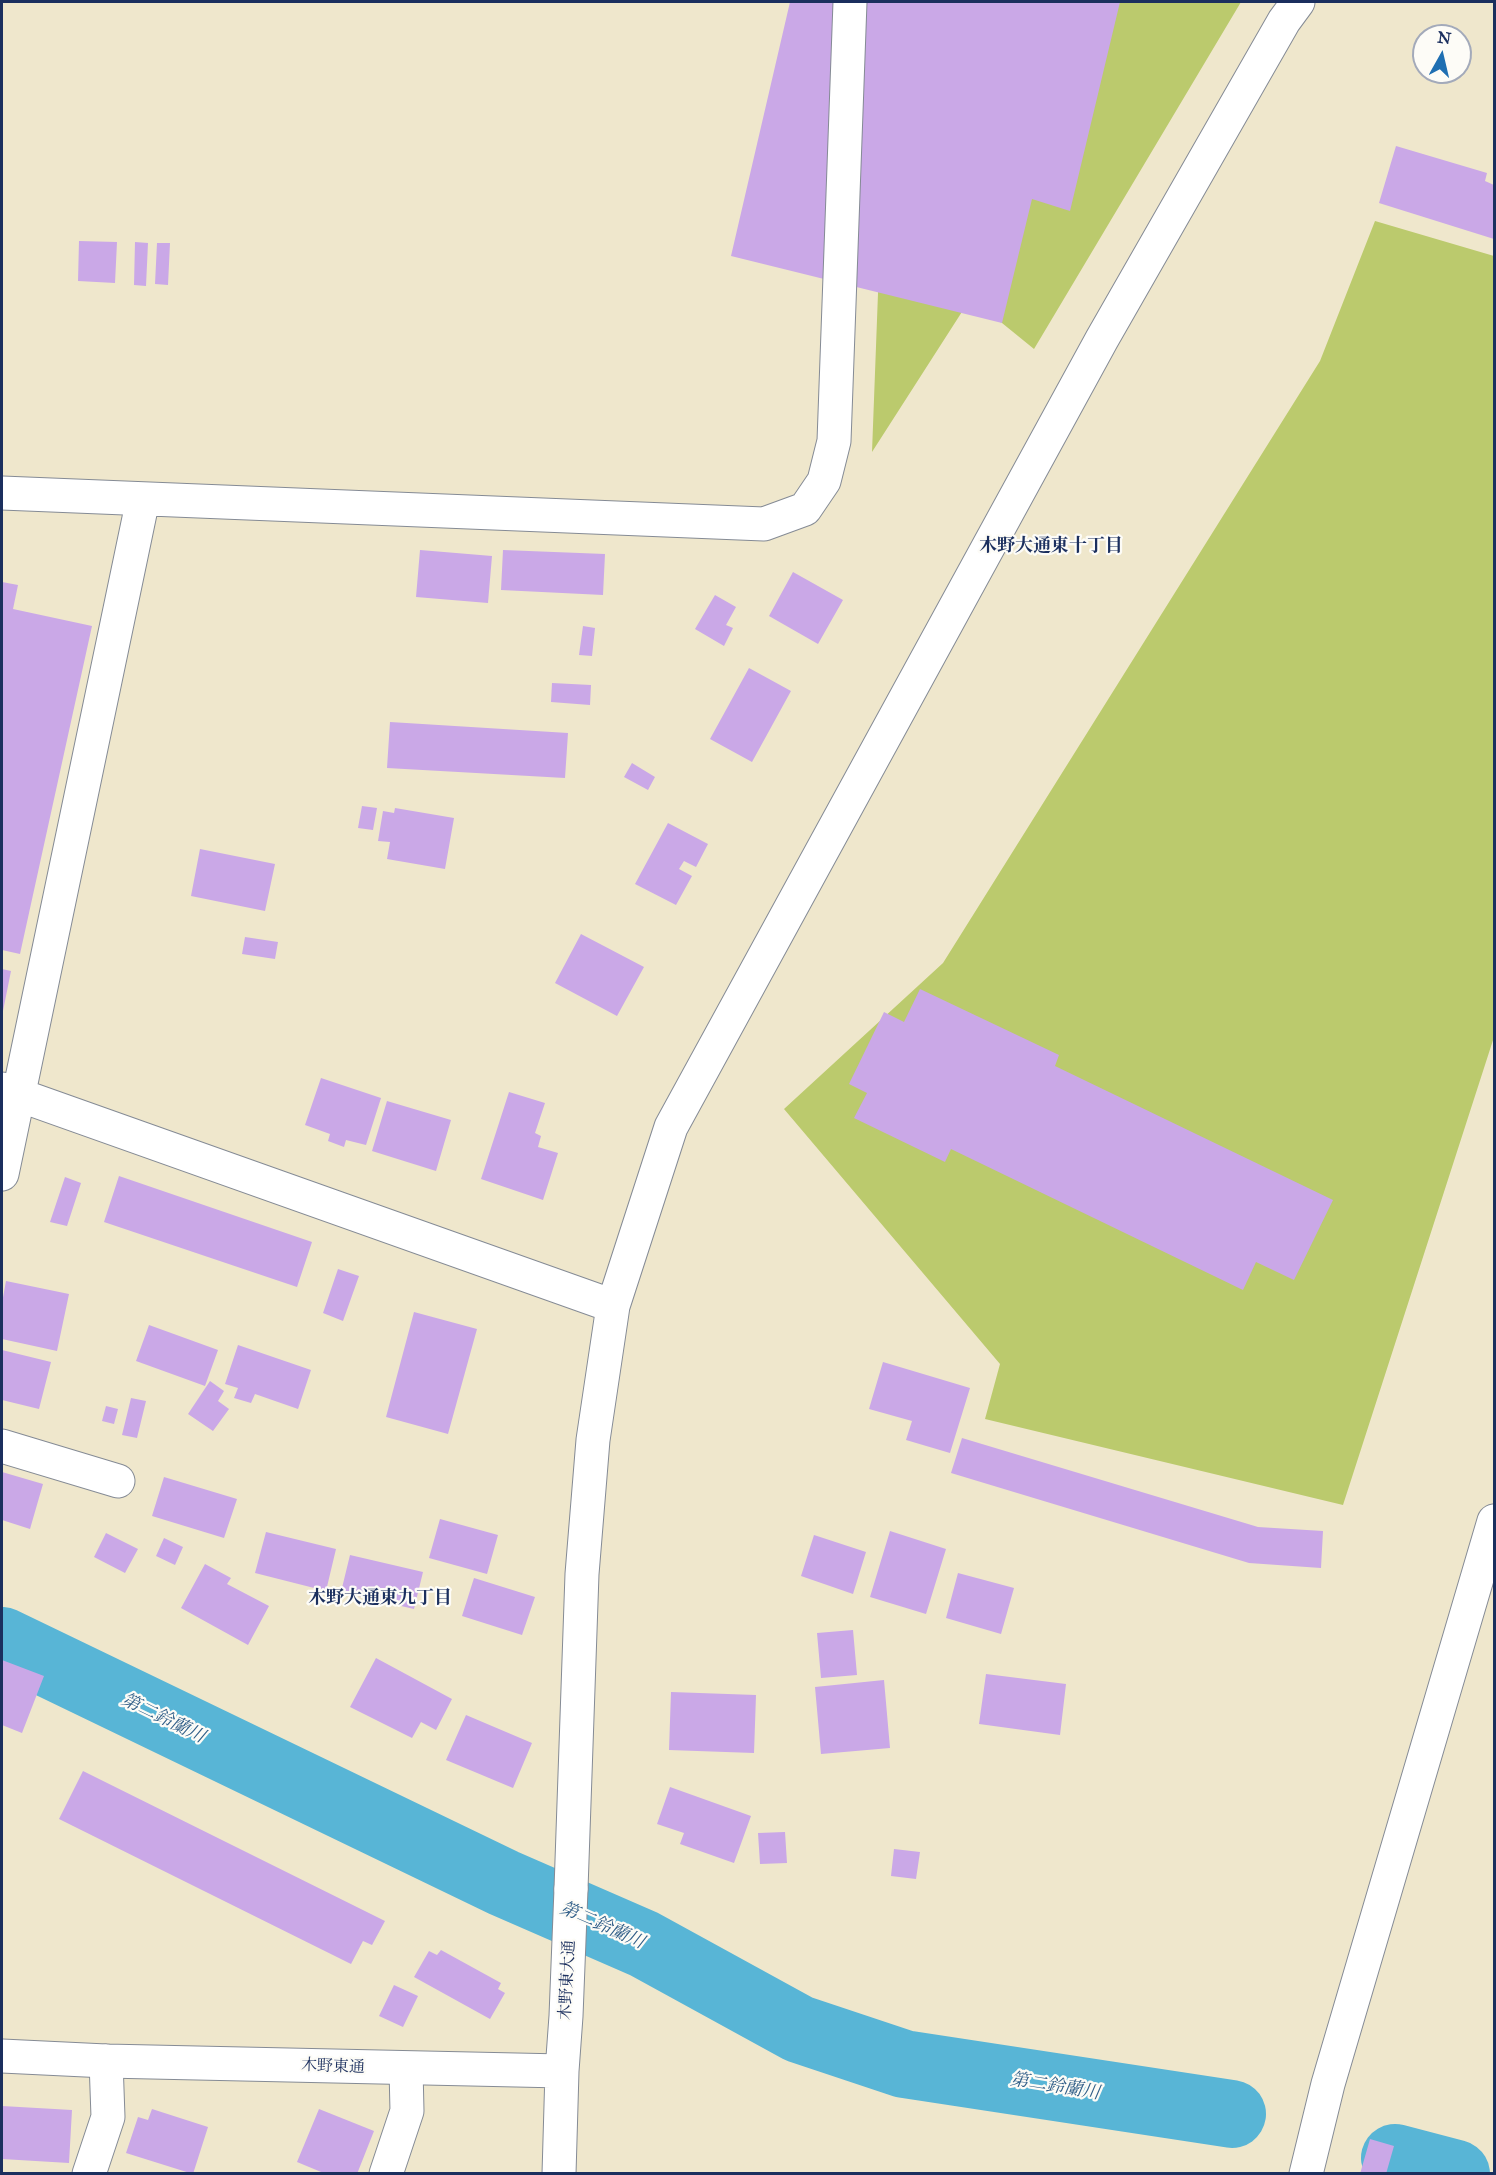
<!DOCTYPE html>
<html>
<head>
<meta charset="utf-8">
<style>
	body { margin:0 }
	#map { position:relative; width:1496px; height:2175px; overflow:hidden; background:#efe7cc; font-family:"IM FELL Great Primer",serif }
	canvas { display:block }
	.frame { position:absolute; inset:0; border:3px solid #1b2f5e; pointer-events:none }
	.north { position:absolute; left:1412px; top:24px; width:60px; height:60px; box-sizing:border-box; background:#fdfcf7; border:2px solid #a3aaba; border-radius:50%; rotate:8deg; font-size:16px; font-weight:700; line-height:24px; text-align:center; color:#1b2f5e }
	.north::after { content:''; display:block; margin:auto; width:21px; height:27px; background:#1f6fb2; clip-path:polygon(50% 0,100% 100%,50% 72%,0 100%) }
</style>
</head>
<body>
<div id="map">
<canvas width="1496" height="2175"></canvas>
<div class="frame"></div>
<div class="north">N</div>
</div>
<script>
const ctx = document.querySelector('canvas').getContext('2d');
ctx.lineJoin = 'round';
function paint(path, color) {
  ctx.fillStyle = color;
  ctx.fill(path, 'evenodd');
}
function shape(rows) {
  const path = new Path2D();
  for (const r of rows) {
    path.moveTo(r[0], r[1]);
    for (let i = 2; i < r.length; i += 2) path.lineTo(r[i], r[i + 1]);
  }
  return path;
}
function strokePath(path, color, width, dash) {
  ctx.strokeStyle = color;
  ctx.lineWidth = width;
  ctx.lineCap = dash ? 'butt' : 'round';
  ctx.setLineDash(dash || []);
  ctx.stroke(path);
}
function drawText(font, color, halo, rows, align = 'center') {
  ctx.font = font + ' "IM FELL Great Primer","Noto Serif JP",serif';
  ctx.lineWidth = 4.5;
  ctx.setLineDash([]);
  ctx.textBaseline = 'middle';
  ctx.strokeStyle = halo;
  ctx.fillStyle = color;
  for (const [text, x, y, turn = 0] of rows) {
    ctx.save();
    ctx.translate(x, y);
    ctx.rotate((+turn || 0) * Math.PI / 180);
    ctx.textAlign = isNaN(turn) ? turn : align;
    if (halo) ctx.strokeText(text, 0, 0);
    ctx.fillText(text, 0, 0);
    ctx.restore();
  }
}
paint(shape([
	[889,2,1241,2,1034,349,1002,323,967,304,872,452],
	[1375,221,1494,256,1494,1037,1343,1505,985,1419,1000,1364,784,1109,943,963,1320,361]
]), '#bbca6d');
strokePath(shape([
	[2,1641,504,1883,644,1944,799,2029,904,2064,1232,2114],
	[1395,2158,1456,2174]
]), '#58b5d6', 68);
paint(shape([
	[790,2,1120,2,1070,211,1032,199,1002,323,731,256],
	[1396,146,1487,173,1485,181,1494,185,1494,239,1379,203],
	[79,241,117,242,115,283,78,281],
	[135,242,148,243,146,286,134,285],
	[157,243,170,243,168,285,155,284],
	[420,550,492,556,488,603,416,597],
	[503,550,605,554,603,595,501,590],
	[793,572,843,600,818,644,769,616],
	[2,582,18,585,13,609,92,626,20,954,2,950],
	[715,595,736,607,726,625,733,628,724,646,695,629],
	[583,626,595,628,592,656,579,655],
	[749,668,791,691,752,762,710,739],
	[552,683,591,685,590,705,551,702],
	[390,722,568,733,565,778,387,768],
	[632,763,655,777,648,790,624,777],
	[362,806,377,808,373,830,358,828],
	[395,808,454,818,445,869,387,859,390,842,378,841,383,811,394,813],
	[668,823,708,844,696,867,684,861,679,869,692,876,676,905,635,884],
	[200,849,275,864,265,911,191,896],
	[581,934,644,967,617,1016,555,983],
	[245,937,278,942,275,959,242,954],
	[2,969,11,971,3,1011,2,1011],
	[920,989,1059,1055,1055,1066,1333,1200,1294,1280,1256,1262,1243,1290,951,1149,945,1162,854,1118,867,1093,849,1084,884,1012,904,1022],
	[321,1078,381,1098,366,1145,346,1140,344,1147,328,1141,330,1134,305,1125],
	[509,1092,545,1103,535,1133,541,1136,538,1147,558,1153,543,1200,481,1179],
	[387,1101,451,1120,436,1171,372,1151],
	[119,1176,312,1242,297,1287,104,1222],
	[65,1177,81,1183,67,1226,50,1222],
	[338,1269,359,1276,343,1321,323,1313],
	[6,1281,69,1294,57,1351,2,1339,2,1303],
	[414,1312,477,1329,448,1434,386,1417],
	[149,1325,218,1350,205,1386,136,1361],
	[238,1345,311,1370,298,1409,255,1394,251,1403,234,1398,238,1388,225,1384],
	[2,1350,51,1362,39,1409,2,1400],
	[883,1362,970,1388,950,1453,906,1440,912,1421,869,1409],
	[210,1381,224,1391,218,1401,229,1409,213,1431,188,1414],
	[131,1398,146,1401,137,1438,122,1435],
	[106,1406,118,1409,114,1424,102,1421],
	[962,1438,1258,1527,1323,1531,1321,1568,1249,1563,951,1473],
	[2,1472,43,1484,30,1529,2,1520],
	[164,1477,237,1499,224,1538,152,1516],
	[440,1519,498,1535,487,1574,429,1558],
	[890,1531,946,1549,926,1614,870,1597],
	[266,1532,336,1549,326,1591,255,1573],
	[106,1533,138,1549,125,1573,94,1557],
	[814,1535,866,1552,853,1594,801,1576],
	[164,1538,183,1547,175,1565,156,1556],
	[350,1555,423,1572,414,1609,341,1592],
	[205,1564,231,1578,227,1584,269,1606,248,1645,181,1608],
	[958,1573,1014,1588,1001,1634,946,1618],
	[474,1578,535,1597,522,1635,462,1616],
	[853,1630,857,1675,821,1678,817,1633],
	[376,1658,452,1699,436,1730,421,1722,412,1738,350,1707],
	[2,1660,44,1676,22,1733,2,1725],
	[986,1674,1066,1684,1060,1735,979,1724],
	[884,1680,890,1748,821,1754,815,1687],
	[671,1692,756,1695,754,1753,669,1750],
	[466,1715,532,1743,513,1788,446,1760],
	[83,1771,385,1921,372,1945,363,1941,351,1964,59,1819],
	[670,1787,751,1816,734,1863,680,1844,684,1833,657,1824],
	[785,1832,787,1863,760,1864,758,1833],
	[894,1849,920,1852,916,1879,891,1876],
	[441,1950,501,1983,498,1989,505,1993,490,2019,414,1977,429,1951,437,1955],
	[394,1985,418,1996,403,2027,379,2016],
	[2,2106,72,2110,69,2163,2,2159],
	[152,2109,208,2127,193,2174,126,2153,138,2117,148,2120],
	[319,2109,374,2131,357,2174,326,2174,297,2162],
	[1370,2139,1394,2146,1386,2174,1360,2174]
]), '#caa8e7');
const street = shape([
	[2,493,764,524,805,509,824,481,834,441,850,2],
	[2,1089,613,1306],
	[2,1174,143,499],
	[2,1446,118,1481],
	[571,1889,582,1574,593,1440,613,1306,671,1127,1102,339,1284,21,1298,2],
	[89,2174,108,2117,106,2061],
	[386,2174,407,2111,406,2069],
	[1306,2174,1328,2084,1494,1521]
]);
const secondary = shape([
	[2,2056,106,2061,562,2071],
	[559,2174,562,2071,566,2016,571,1889]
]);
strokePath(street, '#858b95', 35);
strokePath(secondary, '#858b95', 35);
strokePath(street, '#fff', 33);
strokePath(secondary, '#fff', 33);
drawText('16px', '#1b2f5e', '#fdfcf7', [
	["木野東大通",568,1980,-87],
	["木野東通",333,2067,2]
]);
drawText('bold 18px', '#1b2f5e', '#fdfcf7', [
	["木野大通東十丁目",1051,547],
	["木野大通東九丁目",380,1599]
]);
drawText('italic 18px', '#305e88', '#fdfcf7', [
	["第二鈴蘭川",163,1719,26],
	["第二鈴蘭川",602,1926,24],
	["第二鈴蘭川",1055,2087,9]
]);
</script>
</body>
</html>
